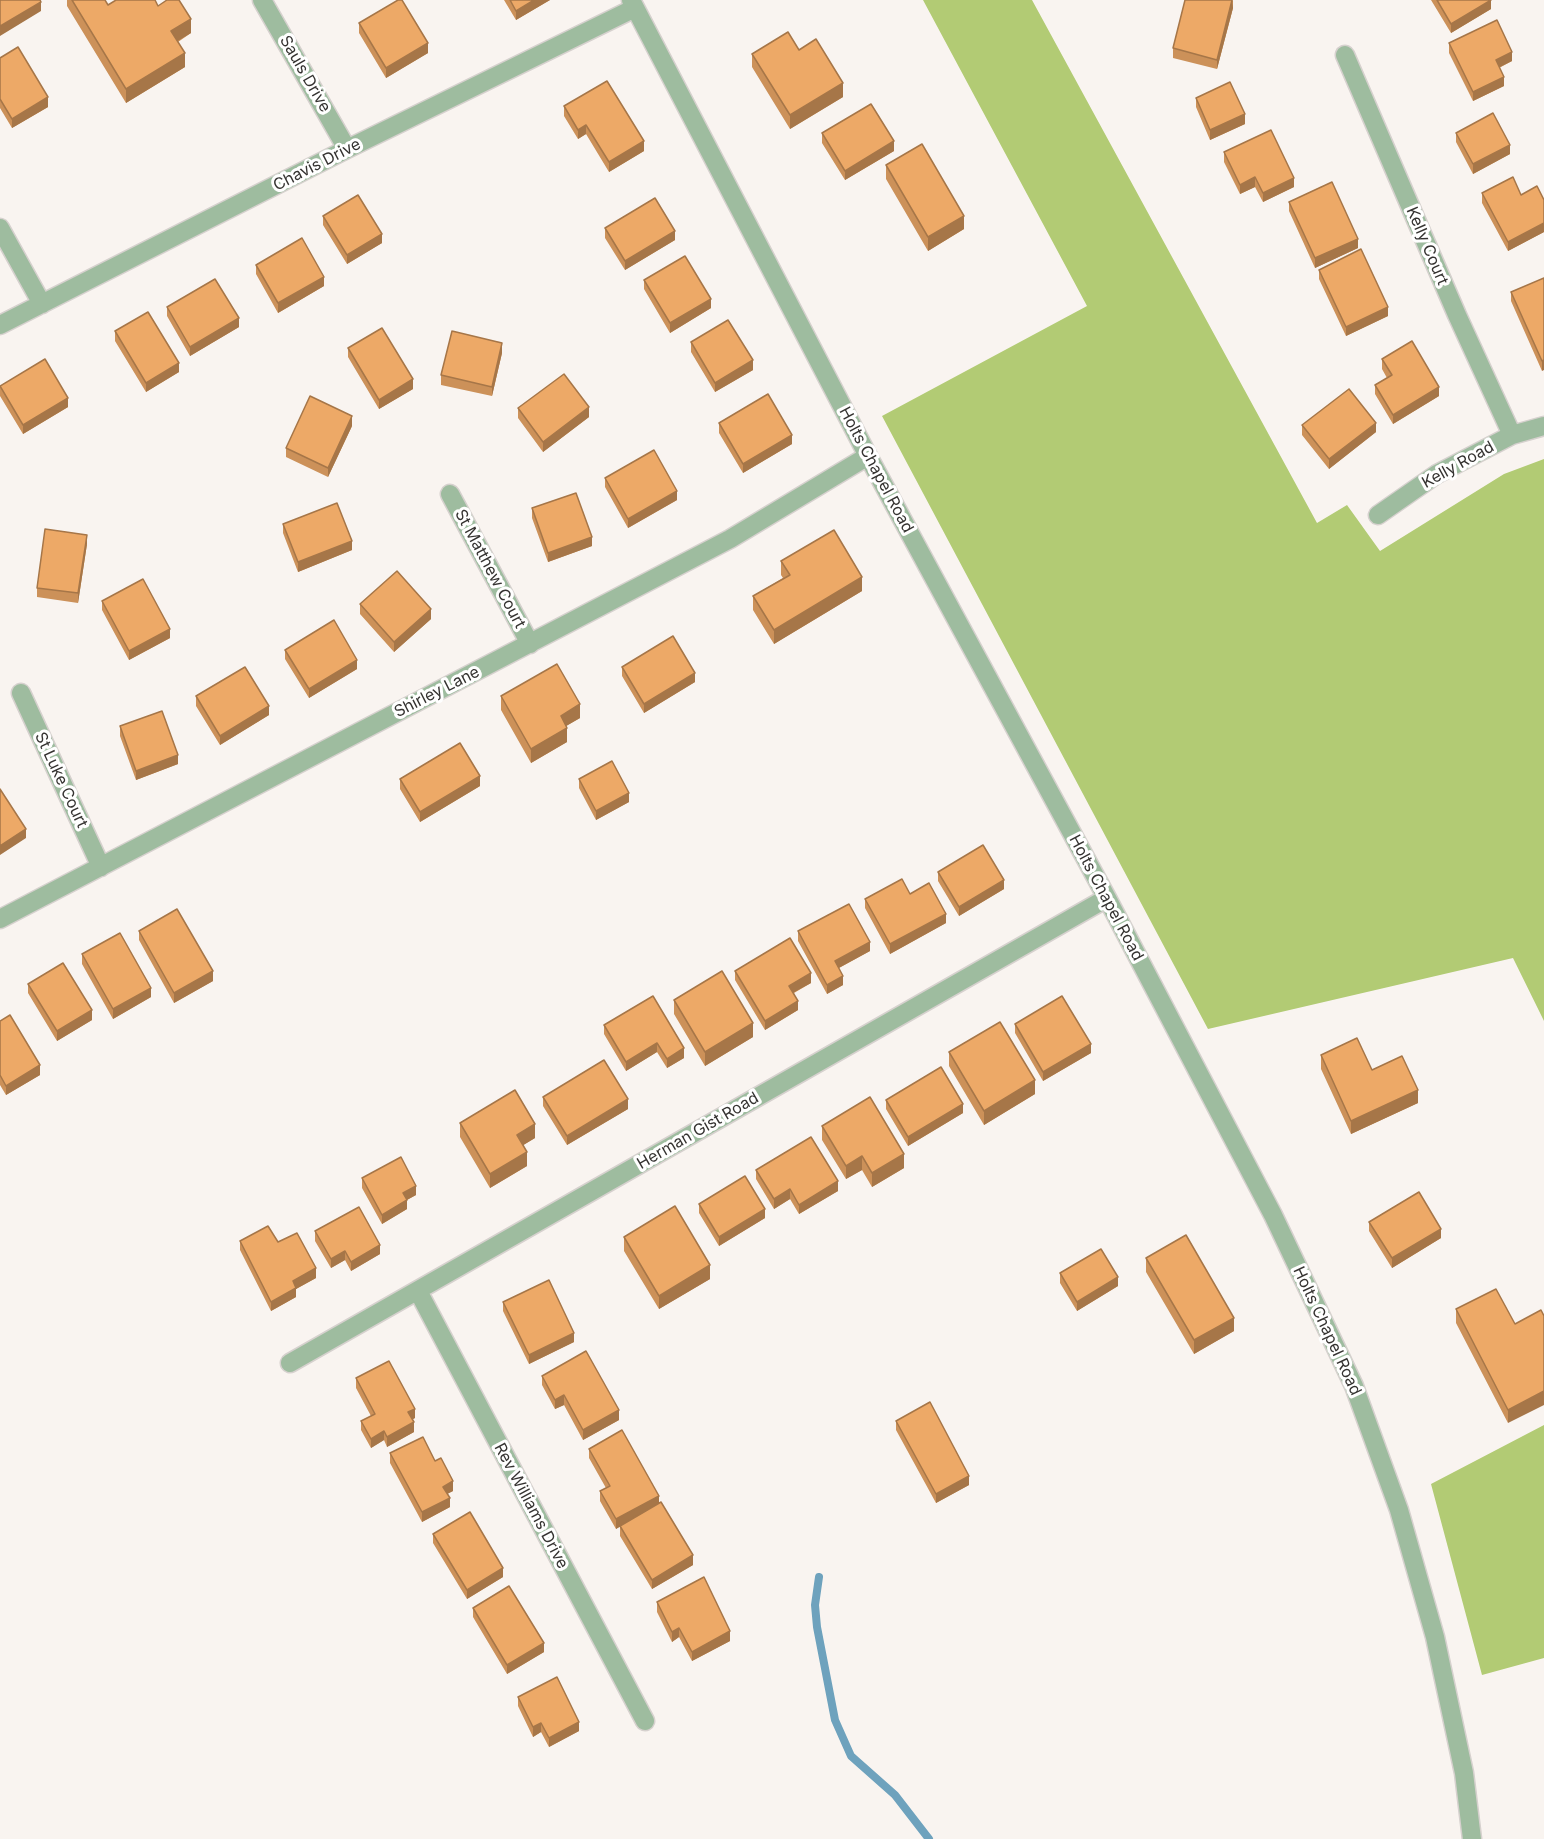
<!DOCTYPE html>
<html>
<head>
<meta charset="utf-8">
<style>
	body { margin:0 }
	canvas { display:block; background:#f9f4f0 }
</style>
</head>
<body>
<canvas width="1544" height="1839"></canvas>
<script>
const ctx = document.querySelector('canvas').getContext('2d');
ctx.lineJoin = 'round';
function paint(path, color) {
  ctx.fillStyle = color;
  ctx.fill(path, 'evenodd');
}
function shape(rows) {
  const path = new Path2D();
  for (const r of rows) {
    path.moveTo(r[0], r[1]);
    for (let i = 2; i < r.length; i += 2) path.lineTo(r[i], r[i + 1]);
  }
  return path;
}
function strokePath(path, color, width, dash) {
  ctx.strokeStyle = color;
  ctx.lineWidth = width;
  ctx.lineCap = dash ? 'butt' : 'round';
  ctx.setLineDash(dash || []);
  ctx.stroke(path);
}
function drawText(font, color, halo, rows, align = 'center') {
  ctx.font = font + ' Inter,sans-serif';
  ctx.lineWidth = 6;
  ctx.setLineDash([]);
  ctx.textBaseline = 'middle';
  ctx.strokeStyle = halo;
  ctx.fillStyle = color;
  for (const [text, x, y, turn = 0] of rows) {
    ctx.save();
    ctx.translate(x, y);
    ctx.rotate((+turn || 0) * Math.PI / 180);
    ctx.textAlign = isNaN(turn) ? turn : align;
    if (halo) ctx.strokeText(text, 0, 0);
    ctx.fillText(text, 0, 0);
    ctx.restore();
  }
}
paint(shape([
	[923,0,1032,0,1317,523,1347,505,1380,551,1504,474,1544,459,1544,1021,1513,958,1208,1029,882,416,1087,306],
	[1544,1425,1544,1658,1482,1675,1431,1484]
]), '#b2cb74');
strokePath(shape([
	[819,1577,815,1605,817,1627,835,1720,851,1756,895,1795,929,1839]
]), '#6ea2bd', 8);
const street = shape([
	[262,0,347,149],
	[631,0,868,456,1107,898,1273,1215,1354,1386,1399,1510,1435,1637,1464,1773,1472,1839],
	[1345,55,1457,315,1512,435],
	[0,228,42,304],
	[0,325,347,149,635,8],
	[450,494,530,644],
	[1378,515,1437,474,1512,435,1544,426],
	[21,693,101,867],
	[0,919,730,539,868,456],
	[418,1291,645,1721],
	[290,1363,1107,898]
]);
strokePath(street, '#d6d1ce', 21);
strokePath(street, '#9ebc9f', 18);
paint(shape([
	[67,0,105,0,108,5,158,6,191,33,178,42,185,67,126,103,67,6],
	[504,0,550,0,516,20],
	[1233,0,1233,8,1217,69,1173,58,1173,48],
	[1431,0,1491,0,1491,9,1451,33],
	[359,23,428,53,386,78,359,33],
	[1449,43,1512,61,1499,68,1504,86,1473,101,1449,53],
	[799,50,843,97,790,129,752,67,752,54],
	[0,58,48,107,12,128,0,108],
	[1196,98,1245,124,1210,140,1196,107],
	[564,106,644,151,609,172,586,134,578,139,564,116],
	[822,133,894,151,845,180,822,143],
	[1456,133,1510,154,1473,174,1456,142],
	[1224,152,1294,187,1263,202,1255,187,1240,194,1224,162],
	[886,165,964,229,928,251,886,179],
	[1482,193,1521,195,1544,200,1544,232,1508,251,1482,203],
	[1289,202,1358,248,1315,268,1289,211],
	[323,216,382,243,347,264,323,225],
	[605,228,675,240,625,270,605,238],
	[256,265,324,286,278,313,256,274],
	[1319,270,1388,316,1346,336,1319,279],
	[1544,278,1542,371,1511,301,1511,292],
	[644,280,711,308,670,333,644,289],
	[167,307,239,327,190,356,167,316],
	[115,331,179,372,146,392,115,341],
	[691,342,753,370,715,392,691,352],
	[348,348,413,389,379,409,348,357],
	[502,353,492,396,441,385,441,375],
	[1382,359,1439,396,1393,424,1375,394,1375,385,1387,378,1382,369],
	[0,386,68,407,23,434,0,396],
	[518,408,589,417,543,452,518,418],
	[719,423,792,444,743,473,719,433],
	[1302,425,1376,432,1329,469,1302,435],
	[352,426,328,477,286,457,286,448],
	[605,478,677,500,628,528,605,487],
	[532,508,592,546,548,562,532,518],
	[283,524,352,550,298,572,283,533],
	[87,544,78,603,37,597,37,588],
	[781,561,862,591,774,644,753,610,753,596,783,578,781,575],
	[102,601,170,638,129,660,102,610],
	[360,604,431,619,394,652,360,614],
	[285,650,357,669,309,698,285,659],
	[622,667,695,682,644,713,622,676],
	[196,696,269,715,220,745,196,706],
	[501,696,580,718,566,726,567,742,531,763,501,710],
	[120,726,178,764,136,780,120,736],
	[400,779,480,786,420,822,400,789],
	[579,779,629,802,596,820,579,788],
	[938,872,1004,889,959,916,938,881],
	[910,894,946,923,890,954,865,908,865,899],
	[139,931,213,981,174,1003,139,940],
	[798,931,870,951,839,968,843,985,827,994,798,941],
	[82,954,151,997,113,1019,82,964],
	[735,971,811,983,794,993,798,1010,765,1030,735,980],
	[28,984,92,1020,57,1041,28,993],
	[653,996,684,1058,667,1068,657,1052,626,1071,604,1034,604,1025],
	[674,1000,753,1037,705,1066,674,1014],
	[0,1021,40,1075,6,1095,0,1085],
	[1015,1024,1091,1053,1043,1081,1015,1033],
	[949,1052,1035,1094,984,1125,949,1066],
	[1321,1055,1372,1070,1418,1103,1351,1134,1321,1069],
	[543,1097,628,1109,567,1145,543,1106],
	[886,1100,963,1113,908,1146,886,1109],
	[460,1123,535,1138,523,1145,527,1166,490,1188,460,1137],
	[822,1126,904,1168,872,1187,862,1170,846,1179,822,1140],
	[756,1170,838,1191,799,1214,790,1199,774,1209,756,1179],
	[362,1178,416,1195,407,1200,407,1209,382,1224,362,1188],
	[699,1204,765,1218,719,1246,699,1213],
	[1369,1222,1441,1238,1392,1268,1369,1231],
	[315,1231,380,1254,351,1271,345,1260,331,1268,315,1241],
	[624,1237,710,1279,659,1309,624,1251],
	[240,1241,278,1242,316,1278,296,1289,296,1297,271,1311,240,1250],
	[1146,1258,1234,1331,1194,1354,1146,1272],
	[1060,1273,1118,1286,1077,1311,1060,1283],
	[503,1302,574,1342,529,1364,503,1311],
	[1456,1309,1515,1324,1508,1423,1456,1323],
	[542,1376,619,1420,583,1440,564,1405,555,1409,542,1385],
	[356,1378,415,1418,412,1419,414,1432,387,1447,384,1440,371,1448,361,1430,361,1421,371,1416,356,1388],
	[896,1421,969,1485,936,1503,896,1430],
	[589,1449,659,1503,693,1565,652,1589,620,1536,620,1526,616,1529,600,1501,600,1491,606,1488,589,1458],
	[390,1453,435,1461,453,1491,447,1494,450,1507,422,1522,390,1463],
	[433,1534,503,1577,467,1599,433,1543],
	[657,1602,730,1641,692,1661,679,1637,672,1642,657,1612],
	[473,1608,544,1652,507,1674,473,1617],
	[518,1697,579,1731,549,1747,541,1732,533,1737,518,1706]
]), '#cc9159');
paint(shape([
	[534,0,550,0,516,20,516,11],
	[1232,0,1233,8,1217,69,1217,60],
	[1491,0,1491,9,1451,33,1451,24],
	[41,2,41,11,0,36,0,26],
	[191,19,191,33,171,45,171,31],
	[428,43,428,53,386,78,386,68],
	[1512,52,1512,61,1496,69,1496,60],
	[185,53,185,67,126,103,126,89],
	[1504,77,1504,86,1473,101,1473,92],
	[843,83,843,97,790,129,790,115],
	[48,97,48,107,12,128,12,119],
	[1245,114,1245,124,1210,140,1210,130],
	[586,125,586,134,578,139,578,130],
	[644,141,644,151,609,172,609,162],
	[894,141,894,151,845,180,845,171],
	[1510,145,1510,154,1473,174,1473,164],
	[1255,177,1255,187,1240,194,1240,185],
	[1294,178,1294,187,1263,202,1263,193],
	[964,216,964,229,928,251,928,237],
	[1544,223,1544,232,1508,251,1508,242],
	[675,231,675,240,625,270,625,261],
	[382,234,382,243,347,264,347,255],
	[1358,239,1358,248,1315,268,1315,258],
	[324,277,324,286,278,313,278,303],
	[711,299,711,308,670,333,670,323],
	[1388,307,1388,316,1346,336,1346,327],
	[239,318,239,327,190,356,190,347],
	[502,343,502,353,492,396,492,387],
	[753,360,753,370,715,392,715,383],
	[1544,360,1544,370,1542,371,1542,361],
	[179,363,179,372,146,392,146,383],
	[413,379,413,389,379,409,379,400],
	[1439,387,1439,396,1393,424,1393,415],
	[68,398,68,407,23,434,23,425],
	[589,407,589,417,543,452,543,442],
	[352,416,352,426,328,477,328,468],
	[1376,423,1376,432,1329,469,1329,459],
	[792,435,792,444,743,473,743,464],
	[677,491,677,500,628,528,628,519],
	[87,535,87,544,78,603,78,593],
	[592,537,592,546,548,562,548,553],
	[352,541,352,550,298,572,298,562],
	[862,577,862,591,774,644,774,630],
	[431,609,431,619,394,652,394,642],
	[170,629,170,638,129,660,129,651],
	[357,660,357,669,309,698,309,689],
	[695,673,695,682,644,713,644,704],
	[580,704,580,718,561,729,561,716],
	[269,706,269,715,220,745,220,736],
	[567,728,567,742,531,763,531,749],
	[178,755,178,764,136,780,136,771],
	[480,776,480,786,420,822,420,812],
	[629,793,629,802,596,820,596,811],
	[26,829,26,838,0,855,0,846],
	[1004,880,1004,889,959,916,959,907],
	[946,914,946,923,890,954,890,944],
	[870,942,870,951,835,970,835,961],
	[213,971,213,981,174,1003,174,993],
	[811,973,811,983,789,995,789,986],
	[843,976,843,985,827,994,827,985],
	[151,988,151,997,113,1019,113,1009],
	[798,1001,798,1010,765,1030,765,1021],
	[92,1010,92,1020,57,1041,57,1031],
	[753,1023,753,1037,705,1066,705,1052],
	[657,1043,657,1052,626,1071,626,1062],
	[1091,1044,1091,1053,1043,1081,1043,1072],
	[684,1048,684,1058,667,1068,667,1059],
	[40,1065,40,1075,6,1095,6,1086],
	[1035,1080,1035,1094,984,1125,984,1111],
	[1418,1090,1418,1103,1351,1134,1351,1121],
	[628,1099,628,1109,567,1145,567,1136],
	[963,1104,963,1113,908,1146,908,1137],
	[535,1124,535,1138,517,1149,517,1135],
	[527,1152,527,1166,490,1188,490,1174],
	[904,1154,904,1168,872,1187,872,1173],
	[862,1156,862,1170,846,1179,846,1166],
	[838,1181,838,1191,799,1214,799,1205],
	[416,1186,416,1195,403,1202,403,1193],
	[790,1189,790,1199,774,1209,774,1199],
	[407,1200,407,1209,382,1224,382,1215],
	[765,1209,765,1218,719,1246,719,1237],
	[1441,1229,1441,1238,1392,1268,1392,1258],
	[380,1245,380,1254,351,1271,351,1262],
	[345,1251,345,1260,331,1268,331,1259],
	[710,1265,710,1279,659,1309,659,1296],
	[316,1268,316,1278,296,1289,296,1297,271,1311,271,1302,293,1281],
	[1118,1277,1118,1286,1077,1311,1077,1302],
	[1234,1318,1234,1331,1194,1354,1194,1340],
	[574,1333,574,1342,529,1364,529,1355],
	[1544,1391,1544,1405,1508,1423,1508,1410],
	[564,1395,564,1405,555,1409,555,1400],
	[415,1409,415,1418,408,1422,408,1412],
	[619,1410,619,1420,583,1440,583,1430],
	[414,1422,414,1432,387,1447,387,1437],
	[384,1431,384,1440,371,1448,371,1439],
	[969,1476,969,1485,936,1503,936,1494],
	[453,1481,453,1491,443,1496,443,1487],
	[659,1496,659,1505,616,1529,616,1519],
	[450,1498,450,1507,422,1522,422,1512],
	[693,1555,693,1565,652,1589,652,1580],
	[503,1568,503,1577,467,1599,467,1590],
	[679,1628,679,1637,672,1642,672,1632],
	[730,1631,730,1641,692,1661,692,1652],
	[544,1643,544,1652,507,1674,507,1665],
	[579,1722,579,1731,549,1747,549,1738],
	[541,1723,541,1732,533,1737,533,1727]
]), '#a67648');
const building = shape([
	[0,0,40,0,41,2,0,26,0,0],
	[72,0,105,0,108,5,116,0,155,0,158,6,167,0,179,0,191,19,171,31,185,53,126,89,72,0],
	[398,0,402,0,428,43,386,68,359,23,398,0],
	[510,0,534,0,516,11,510,0],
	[1185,0,1232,0,1217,60,1173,48,1185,0],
	[1437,0,1491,0,1451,24,1437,0],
	[1497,20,1512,52,1496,60,1504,77,1473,92,1449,43,1497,20],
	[788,32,799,50,816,39,843,83,790,115,752,54,788,32],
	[18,47,48,97,12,119,0,99,0,58,18,47],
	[607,81,644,141,609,162,586,125,578,130,564,106,607,81],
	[1230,82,1245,114,1210,130,1196,98,1230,82],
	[871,104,894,141,845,171,822,133,871,104],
	[1493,113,1510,145,1473,164,1456,133,1493,113],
	[1271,130,1294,178,1263,193,1255,177,1240,185,1224,152,1271,130],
	[922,144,964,216,928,237,886,165,922,144],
	[1513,177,1521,195,1537,186,1544,200,1544,223,1508,242,1482,193,1513,177],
	[1332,182,1358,239,1315,258,1289,202,1332,182],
	[358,195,382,234,347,255,323,216,358,195],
	[655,198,675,231,625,261,605,228,655,198],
	[302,238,324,277,278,303,256,265,302,238],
	[1361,249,1388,307,1346,327,1319,270,1361,249],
	[685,256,711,299,670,323,644,280,685,256],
	[1544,278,1544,360,1542,361,1511,292,1544,278],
	[215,279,239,318,190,347,167,307,215,279],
	[148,312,179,363,146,383,115,331,148,312],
	[728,320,753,360,715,383,691,342,728,320],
	[382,328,413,379,379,400,348,348,382,328],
	[452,331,502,343,492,387,441,375,452,331],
	[1412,341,1439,387,1393,415,1375,385,1392,375,1382,359,1412,341],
	[45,359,68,398,23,425,0,386,45,359],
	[564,374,589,407,543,442,518,408,564,374],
	[1349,389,1376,423,1329,459,1302,425,1349,389],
	[768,394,792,435,743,464,719,423,768,394],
	[310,396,352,416,328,468,286,448,310,396],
	[654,450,677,491,628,519,605,478,654,450],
	[576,493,592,537,548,553,532,508,576,493],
	[337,503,352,541,298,562,283,524,337,503],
	[45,529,87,535,78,593,37,588,45,529],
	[834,530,862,577,774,630,753,596,790,575,781,561,834,530],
	[397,571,431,609,394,642,360,604,397,571],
	[143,579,170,629,129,651,102,601,143,579],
	[334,620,357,660,309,689,285,650,334,620],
	[673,636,695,673,644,704,622,667,673,636],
	[557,664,580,704,561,716,567,728,531,749,501,696,557,664],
	[245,667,269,706,220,736,196,696,245,667],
	[162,711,178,755,136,771,120,726,162,711],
	[460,743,480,776,420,812,400,779,460,743],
	[612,761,629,793,596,811,579,779,612,761],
	[0,789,26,829,0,846,0,789],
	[983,845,1004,880,959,907,938,872,983,845],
	[902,879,910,894,929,883,946,914,890,944,865,899,902,879],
	[849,904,870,942,835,961,843,976,827,985,798,931,849,904],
	[177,909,213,971,174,993,139,931,177,909],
	[120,933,151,988,113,1009,82,954,120,933],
	[790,938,811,973,789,986,798,1001,765,1021,735,971,790,938],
	[63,963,92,1010,57,1031,28,984,63,963],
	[722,971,753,1023,705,1052,674,1000,722,971],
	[653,996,684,1048,667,1059,657,1043,626,1062,604,1025,653,996],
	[1062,996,1091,1044,1043,1072,1015,1024,1062,996],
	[10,1015,40,1065,6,1086,0,1075,0,1021,10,1015],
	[1000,1022,1035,1080,984,1111,949,1052,1000,1022],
	[1357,1038,1372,1070,1402,1056,1418,1090,1351,1121,1321,1055,1357,1038],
	[604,1060,628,1099,567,1136,543,1097,604,1060],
	[941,1067,963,1104,908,1137,886,1100,941,1067],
	[515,1090,535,1124,517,1135,527,1152,490,1174,460,1123,515,1090],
	[870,1097,904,1154,872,1173,862,1156,846,1166,822,1126,870,1097],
	[811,1137,838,1181,799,1205,790,1189,774,1199,756,1170,811,1137],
	[401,1157,416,1186,403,1193,407,1200,382,1215,362,1178,401,1157],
	[745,1176,765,1209,719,1237,699,1204,745,1176],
	[1419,1192,1441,1229,1392,1258,1369,1222,1419,1192],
	[675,1206,710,1265,659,1296,624,1237,675,1206],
	[359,1207,380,1245,351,1262,345,1251,331,1259,315,1231,359,1207],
	[268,1226,278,1242,297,1233,316,1268,293,1281,296,1288,271,1302,240,1241,268,1226],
	[1186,1235,1234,1318,1194,1340,1146,1258,1186,1235],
	[1101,1249,1118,1277,1077,1302,1060,1273,1101,1249],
	[549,1280,574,1333,529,1355,503,1302,549,1280],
	[1496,1289,1515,1324,1541,1310,1544,1316,1544,1391,1508,1410,1456,1309,1496,1289],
	[586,1351,619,1410,583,1430,564,1395,555,1400,542,1376,586,1351],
	[389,1361,415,1409,408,1412,414,1422,387,1437,384,1431,371,1439,361,1421,375,1414,356,1378,389,1361],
	[930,1402,969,1476,936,1494,896,1421,930,1402],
	[622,1430,659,1496,616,1519,600,1491,610,1486,589,1449,622,1430],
	[423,1437,435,1461,441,1458,453,1481,443,1487,450,1498,422,1512,390,1453,423,1437],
	[661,1502,693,1555,652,1580,620,1526,661,1502],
	[470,1512,503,1568,467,1590,433,1534,470,1512],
	[704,1577,730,1631,692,1652,679,1628,672,1632,657,1602,704,1577],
	[509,1586,544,1643,507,1665,473,1608,509,1586],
	[557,1677,579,1722,549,1738,541,1723,533,1727,518,1697,557,1677]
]);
paint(building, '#eda967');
strokePath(building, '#a67648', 1.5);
drawText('16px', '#353331', '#fff', [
	["Sauls Drive",305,74,60],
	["Chavis Drive",317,165,-27],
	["Kelly Court",1427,246,67],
	["Kelly Road",1458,465,-29],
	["Holts Chapel Road",876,470,62],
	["St Matthew Court",490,569,62],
	["Shirley Lane",437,692,-27],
	["St Luke Court",61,780,65],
	["Holts Chapel Road",1106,898,62],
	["Herman Gist Road",698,1131,-30],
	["Holts Chapel Road",1327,1331,65],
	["Rev Williams Drive",531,1506,62]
]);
</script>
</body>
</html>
